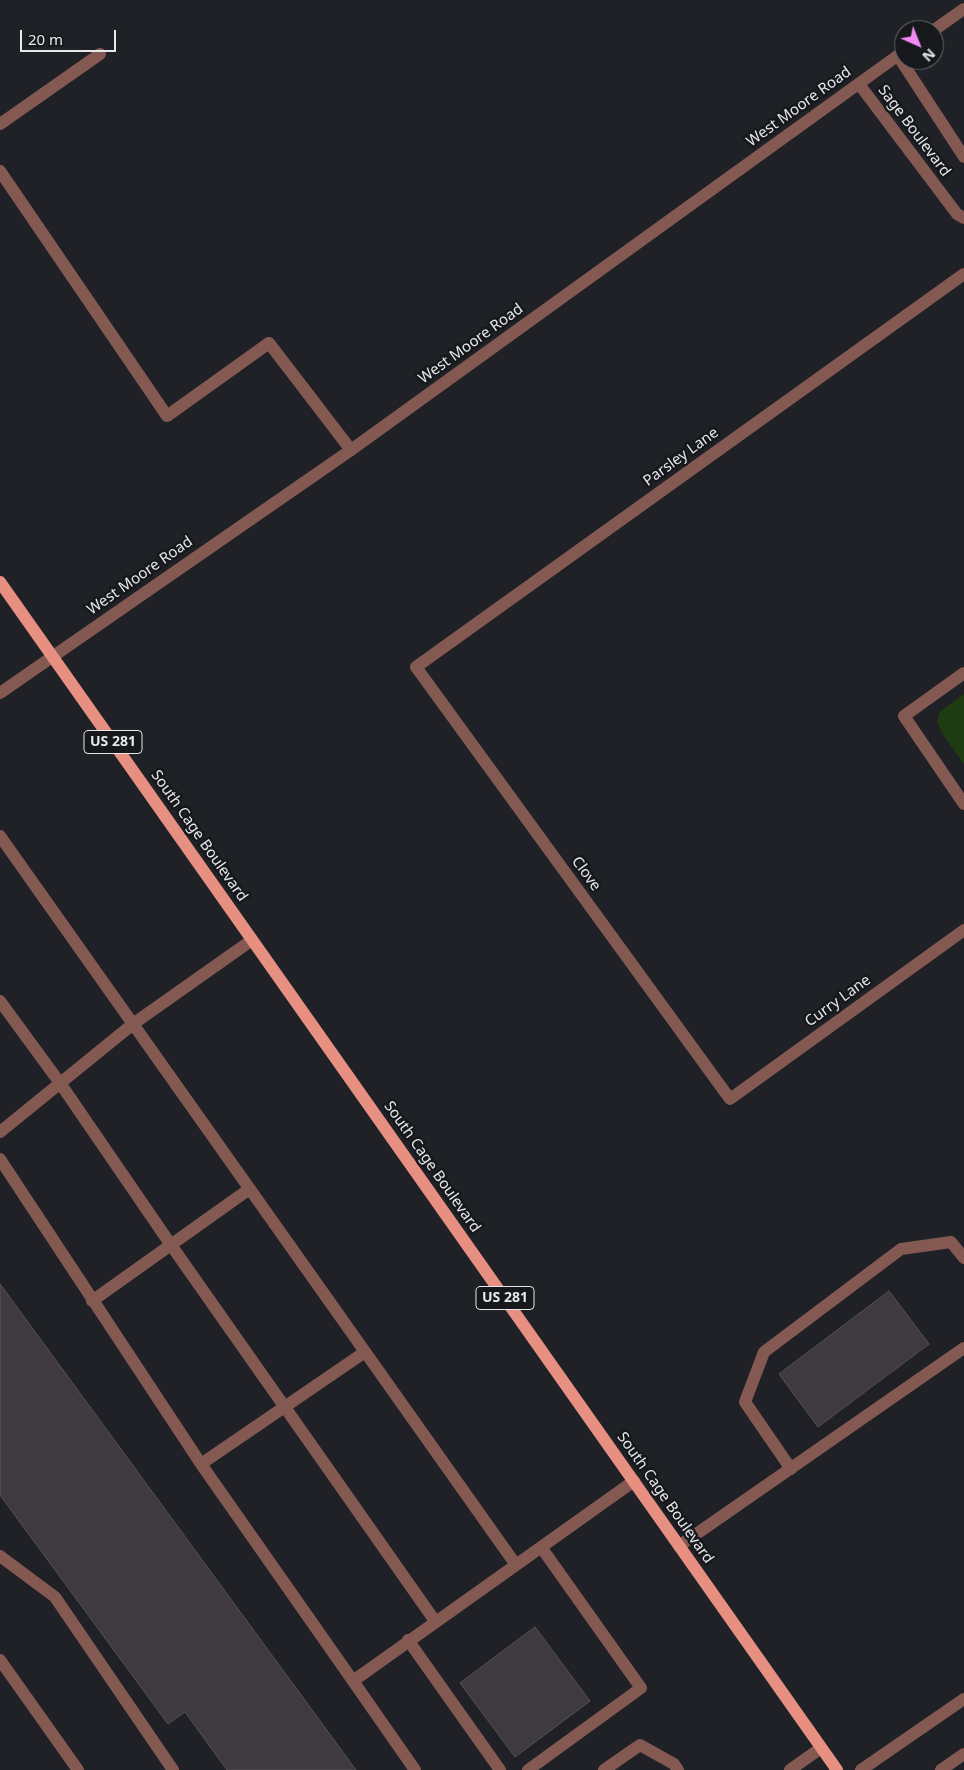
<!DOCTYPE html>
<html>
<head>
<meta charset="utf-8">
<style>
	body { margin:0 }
	#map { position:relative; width:964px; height:1770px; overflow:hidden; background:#1f2126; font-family:"Noto Sans",sans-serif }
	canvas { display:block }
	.north { position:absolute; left:894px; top:20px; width:50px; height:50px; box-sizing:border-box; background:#16181c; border:1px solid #696b6f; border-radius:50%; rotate:136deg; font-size:14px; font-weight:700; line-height:20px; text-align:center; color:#e6e8eb }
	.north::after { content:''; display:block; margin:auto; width:18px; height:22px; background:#f28af3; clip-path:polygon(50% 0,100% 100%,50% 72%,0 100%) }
	.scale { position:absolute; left:20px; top:30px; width:96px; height:22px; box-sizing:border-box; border:2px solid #e6e8eb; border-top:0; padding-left:6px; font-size:15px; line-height:18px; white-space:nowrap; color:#e6e8eb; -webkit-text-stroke:4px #16181c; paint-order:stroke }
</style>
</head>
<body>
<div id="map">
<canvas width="964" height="1770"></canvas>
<div class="north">N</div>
<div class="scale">20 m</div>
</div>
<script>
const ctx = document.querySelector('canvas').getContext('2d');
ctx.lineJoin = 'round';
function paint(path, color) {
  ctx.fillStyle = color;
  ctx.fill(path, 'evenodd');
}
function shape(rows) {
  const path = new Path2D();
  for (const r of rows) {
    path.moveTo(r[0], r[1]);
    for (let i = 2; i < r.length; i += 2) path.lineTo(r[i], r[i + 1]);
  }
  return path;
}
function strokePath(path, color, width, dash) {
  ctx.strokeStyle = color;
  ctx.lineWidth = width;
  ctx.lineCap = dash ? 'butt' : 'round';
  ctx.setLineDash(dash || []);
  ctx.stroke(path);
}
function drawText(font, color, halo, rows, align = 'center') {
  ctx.font = font + ' "Noto Sans",sans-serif';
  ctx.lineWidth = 5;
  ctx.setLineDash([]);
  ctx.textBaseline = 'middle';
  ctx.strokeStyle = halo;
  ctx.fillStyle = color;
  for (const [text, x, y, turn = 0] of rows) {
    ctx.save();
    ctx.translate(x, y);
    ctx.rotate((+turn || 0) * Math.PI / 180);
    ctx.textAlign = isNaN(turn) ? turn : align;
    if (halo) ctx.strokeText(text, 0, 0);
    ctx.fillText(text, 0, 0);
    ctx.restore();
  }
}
paint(shape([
	[964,694,964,764,944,736,937,722,940,711]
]), '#1f3b11');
const building = shape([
	[0,1284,356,1770,227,1770,185,1712,168,1724,0,1495,0,1284],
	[889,1291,929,1344,818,1427,779,1374,889,1291],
	[535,1627,590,1701,515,1757,460,1683,535,1627]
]);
paint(building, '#3e3a3e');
strokePath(building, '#565257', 1);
strokePath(shape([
	[0,124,100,54],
	[0,171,167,416,269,343,351,450],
	[0,836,133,1024,252,940],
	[0,1001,60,1083,171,1245,435,1621],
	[0,1132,133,1024,516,1565],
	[0,1159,201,1464,353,1681,634,1481],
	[92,1301,248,1190],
	[201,1464,365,1352],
	[791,1469,745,1402,764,1352,901,1249,951,1242,964,1258],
	[679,1546,964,1348],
	[0,1556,55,1597,173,1770],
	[408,1640,500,1770],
	[0,1660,78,1770],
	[353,1681,415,1770],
	[528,1770,641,1688,541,1547],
	[604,1770,640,1745,674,1764,678,1770],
	[790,1770,821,1748]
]), '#835952', 12);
strokePath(shape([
	[898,56,964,157],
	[859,84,957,214,964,218],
	[964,274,416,667,730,1099,964,930],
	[964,673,904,716,964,804],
	[861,1770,964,1699],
	[941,1770,964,1754]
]), '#835952', 12);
strokePath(shape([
	[934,30,964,9],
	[0,693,351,450,904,51]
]), '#835952', 12);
strokePath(shape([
	[0,582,837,1770]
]), '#e79082', 12);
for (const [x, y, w] of [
	[113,742,58],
	[505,1298,58]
]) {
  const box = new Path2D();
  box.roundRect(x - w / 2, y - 11.5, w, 23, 4);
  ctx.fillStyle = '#16181c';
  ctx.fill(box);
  strokePath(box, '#e6e8eb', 1);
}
drawText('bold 14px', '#e6e8eb', null, [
	["US 281",113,742],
	["US 281",505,1298]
]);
drawText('15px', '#e6e8eb', '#16181c', [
	["West Moore Road",799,107,-36],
	["Sage Boulevard",914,131,53],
	["West Moore Road",471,344,-36],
	["Parsley Lane",681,457,-36],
	["West Moore Road",140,576,-35],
	["South Cage Boulevard",199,836,55],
	["Clove",586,874,54],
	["Curry Lane",838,1001,-36],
	["South Cage Boulevard",432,1167,55],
	["South Cage Boulevard",665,1498,55]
]);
</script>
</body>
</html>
